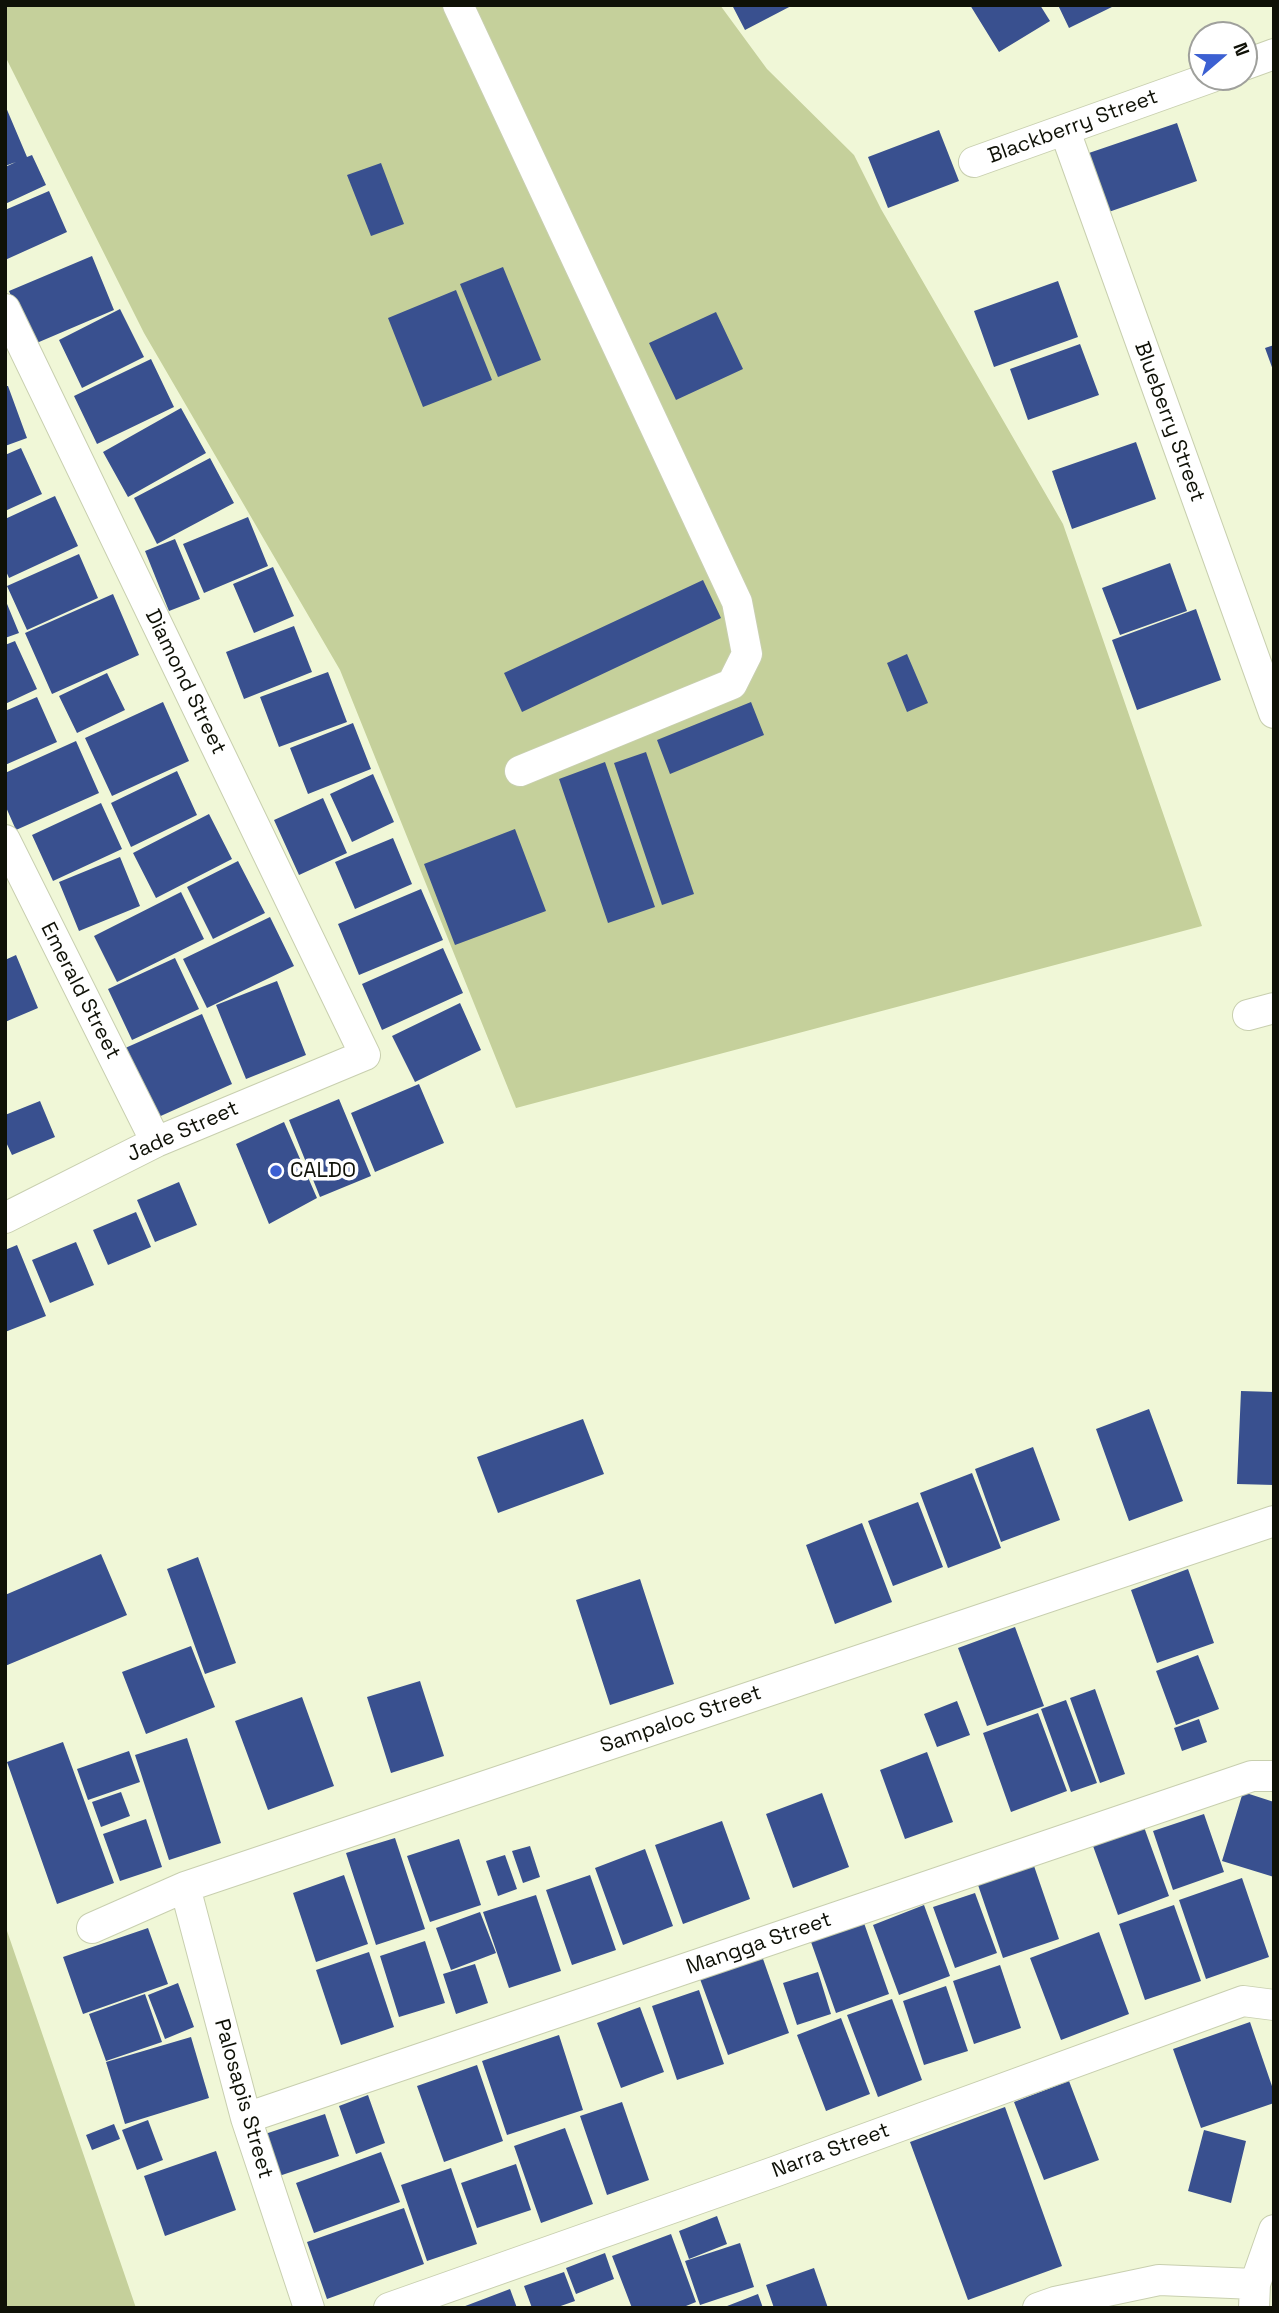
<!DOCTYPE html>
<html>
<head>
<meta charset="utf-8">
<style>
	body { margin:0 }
	#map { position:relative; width:1279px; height:2313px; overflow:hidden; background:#f0f7d7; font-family:"Space Grotesk",sans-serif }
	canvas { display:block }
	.frame { position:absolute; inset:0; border:7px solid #0f1107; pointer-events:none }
	.north { position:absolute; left:1188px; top:21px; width:70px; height:70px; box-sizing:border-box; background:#fff; border:2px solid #9fa09c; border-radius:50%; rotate:70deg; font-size:19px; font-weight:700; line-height:28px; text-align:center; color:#0f1107 }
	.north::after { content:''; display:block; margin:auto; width:24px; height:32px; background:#3c60d2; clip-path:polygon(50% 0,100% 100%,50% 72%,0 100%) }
</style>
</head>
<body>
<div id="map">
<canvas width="1279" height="2313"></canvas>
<div class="frame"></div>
<div class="north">N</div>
</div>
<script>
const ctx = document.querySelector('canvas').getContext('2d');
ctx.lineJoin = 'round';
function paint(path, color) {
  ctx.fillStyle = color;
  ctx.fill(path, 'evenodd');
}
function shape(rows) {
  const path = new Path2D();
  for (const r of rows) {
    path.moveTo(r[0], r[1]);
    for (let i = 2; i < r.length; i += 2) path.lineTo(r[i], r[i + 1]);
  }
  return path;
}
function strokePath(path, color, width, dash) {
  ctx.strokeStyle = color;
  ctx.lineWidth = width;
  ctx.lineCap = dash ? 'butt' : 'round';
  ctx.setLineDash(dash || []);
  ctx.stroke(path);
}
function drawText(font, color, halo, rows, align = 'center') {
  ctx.font = font + ' "Space Grotesk",sans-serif';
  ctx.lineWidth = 7;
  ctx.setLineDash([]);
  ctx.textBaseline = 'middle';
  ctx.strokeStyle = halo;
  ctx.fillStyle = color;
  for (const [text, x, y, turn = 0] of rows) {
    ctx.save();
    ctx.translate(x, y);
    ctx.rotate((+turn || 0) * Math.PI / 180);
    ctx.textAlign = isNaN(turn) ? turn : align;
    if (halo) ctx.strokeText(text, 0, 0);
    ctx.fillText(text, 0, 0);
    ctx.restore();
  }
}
paint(shape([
	[5,5,720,5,767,69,854,155,881,209,1063,524,1202,926,516,1108,340,670,144,333,5,56],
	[5,1925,136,2308,5,2308]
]), '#c5d09b');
paint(shape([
	[732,5,793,5,745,30],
	[970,5,1040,5,1050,21,999,52],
	[1058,5,1116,5,1069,28],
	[5,105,27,157,32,155,46,185,5,204,5,167,16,162,5,166],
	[1177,123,1197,181,1103,214,1083,155],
	[939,130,959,181,888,208,868,157],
	[381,163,404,224,371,236,347,175],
	[49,191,67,232,5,260,5,210],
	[92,256,114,310,32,345,9,291],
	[503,267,541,360,498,377,460,284],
	[1058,281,1078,337,994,367,974,311],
	[456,290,492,380,423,407,388,318],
	[120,309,144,357,82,388,59,340],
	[716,312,743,369,676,400,649,343],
	[1080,344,1099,395,1028,420,1010,369],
	[1274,345,1274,370,1273,370,1265,348],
	[151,359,174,407,97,444,74,396],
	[5,386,8,386,27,438,5,446],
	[181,408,206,453,128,497,103,452],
	[1136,442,1156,499,1072,529,1052,471],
	[21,448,42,494,5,511,5,455],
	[210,458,234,503,157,544,134,498],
	[55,496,78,546,9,578,5,569,5,519],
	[248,517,268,566,204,593,183,544],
	[175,539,200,599,169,611,145,551],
	[79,554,98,598,27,630,7,586],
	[1170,563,1187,611,1120,635,1102,588],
	[273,567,294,616,254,633,233,584],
	[703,580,721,618,522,712,504,673],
	[113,594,139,655,52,694,25,633],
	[5,599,19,633,5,638],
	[1196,609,1221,680,1137,710,1112,640],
	[294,626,312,672,244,699,226,652],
	[15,641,37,689,5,704,5,645],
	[907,654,928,703,907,712,887,663],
	[328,672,347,722,279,747,260,697],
	[107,673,125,710,77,733,59,696],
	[37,697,57,742,5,765,5,711],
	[163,702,189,761,112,796,85,738],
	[751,702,764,735,670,774,657,740],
	[353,723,371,769,308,794,290,748],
	[76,741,99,793,16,830,5,805,5,773],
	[646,752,694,894,662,905,614,763],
	[605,762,655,907,608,923,559,779],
	[177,771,197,815,131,847,111,803],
	[373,774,394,822,352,842,330,794],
	[323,798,347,853,299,875,274,820],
	[101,803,122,849,53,881,32,835],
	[209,814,232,859,156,898,133,853],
	[515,829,546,911,455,945,424,864],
	[393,838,412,884,355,909,335,862],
	[120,857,140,906,79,931,59,882],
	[238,861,265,913,213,939,187,887],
	[421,889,443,940,359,975,338,924],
	[181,892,204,939,117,982,94,936],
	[270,917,294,966,207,1008,183,959],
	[443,948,463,993,382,1030,362,984],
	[16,955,38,1008,5,1022,5,960],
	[175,958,199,1009,132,1040,108,989],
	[277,981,306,1055,246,1079,216,1005],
	[460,1003,481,1050,415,1082,392,1036],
	[202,1014,232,1084,154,1119,123,1049],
	[419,1084,444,1143,375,1172,351,1113],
	[339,1099,371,1176,320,1197,289,1120],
	[40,1101,55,1137,12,1155,5,1140,5,1115],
	[284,1122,317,1198,269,1224,236,1144],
	[179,1182,197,1225,155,1242,137,1200],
	[136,1212,151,1247,108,1265,93,1230],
	[76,1242,94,1285,50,1303,32,1260],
	[17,1245,46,1316,5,1332,5,1250],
	[1241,1391,1274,1392,1274,1485,1237,1484],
	[1149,1409,1183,1501,1129,1521,1096,1429],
	[583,1419,604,1474,498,1513,477,1457],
	[1033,1447,1060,1520,1001,1542,975,1469],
	[972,1473,1001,1548,948,1568,920,1493],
	[918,1502,943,1567,893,1586,868,1521],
	[862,1523,892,1602,835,1624,806,1545],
	[101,1554,127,1615,5,1666,5,1595],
	[198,1557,236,1663,205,1674,167,1569],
	[1188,1569,1214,1643,1157,1663,1131,1590],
	[640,1579,674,1684,610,1705,576,1600],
	[1015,1627,1044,1706,987,1726,958,1648],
	[191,1646,215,1707,146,1734,122,1672],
	[1198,1655,1219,1709,1176,1725,1156,1671],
	[420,1681,444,1756,391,1773,367,1697],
	[1095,1689,1125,1774,1100,1783,1070,1698],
	[302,1697,334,1786,268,1810,235,1721],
	[1066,1700,1097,1783,1071,1792,1041,1709],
	[957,1701,970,1735,937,1747,924,1714],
	[1038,1713,1067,1791,1011,1812,983,1733],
	[1199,1719,1207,1742,1182,1751,1174,1728],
	[187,1738,221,1843,169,1860,135,1755],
	[63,1742,114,1883,57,1904,7,1762],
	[129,1751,140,1782,88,1800,77,1769],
	[927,1752,953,1822,905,1839,880,1770],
	[121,1792,130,1816,101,1827,92,1802],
	[1243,1792,1274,1802,1274,1877,1222,1861],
	[822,1793,849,1867,793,1888,766,1814],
	[1204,1814,1224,1872,1173,1890,1153,1831],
	[146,1819,162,1867,120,1881,103,1834],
	[722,1821,750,1899,683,1924,655,1845],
	[1144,1827,1169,1896,1118,1915,1093,1846],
	[395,1838,425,1929,376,1945,346,1853],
	[459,1839,481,1905,430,1922,407,1856],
	[530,1846,540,1877,523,1883,512,1851],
	[645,1849,673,1926,623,1945,595,1868],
	[505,1855,517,1889,498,1896,486,1861],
	[1033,1863,1059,1939,1003,1958,977,1882],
	[344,1875,368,1944,316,1962,293,1893],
	[590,1875,616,1950,572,1965,546,1890],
	[1242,1878,1269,1957,1206,1979,1179,1900],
	[975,1893,997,1953,955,1968,933,1907],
	[536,1895,561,1971,509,1988,483,1912],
	[924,1905,950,1976,899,1995,873,1925],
	[1174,1905,1201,1981,1145,2000,1119,1924],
	[480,1912,496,1953,451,1970,436,1928],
	[864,1923,889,1994,836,2013,811,1942],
	[148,1928,168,1984,83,2014,63,1957],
	[1099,1932,1129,2014,1061,2040,1030,1958],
	[425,1941,445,2003,399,2017,380,1956],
	[369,1952,394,2027,341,2045,316,1970],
	[762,1956,789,2033,728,2055,700,1979],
	[475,1964,488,2003,456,2014,443,1974],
	[1000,1965,1021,2028,974,2044,953,1981],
	[818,1972,831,2014,797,2025,783,1983],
	[178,1983,194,2027,165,2039,148,1995],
	[946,1986,968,2051,924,2065,903,2001],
	[699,1990,724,2064,677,2080,652,2006],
	[145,1994,162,2042,106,2061,89,2014],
	[892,1999,922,2080,878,2097,847,2015],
	[640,2007,664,2072,621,2088,597,2023],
	[841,2018,870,2094,826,2111,797,2035],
	[1250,2022,1274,2092,1274,2103,1201,2128,1173,2049],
	[559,2035,583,2110,507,2135,482,2061],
	[191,2037,209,2098,125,2124,106,2062],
	[477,2065,503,2141,444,2162,417,2086],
	[1069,2081,1099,2160,1044,2180,1014,2102],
	[368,2095,385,2143,356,2154,339,2106],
	[622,2102,649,2180,607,2195,580,2116],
	[1005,2107,1062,2266,968,2300,910,2142],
	[325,2114,339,2156,279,2176,265,2134],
	[148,2120,163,2160,137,2170,122,2130],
	[114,2124,120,2139,92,2150,86,2135],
	[565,2128,593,2204,541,2223,514,2146],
	[1204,2130,1246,2141,1231,2203,1188,2191],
	[216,2151,236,2210,165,2236,144,2176],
	[381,2152,400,2202,314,2233,296,2183],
	[516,2164,531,2210,477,2228,461,2183],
	[451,2168,477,2244,427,2261,401,2185],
	[404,2208,424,2264,327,2299,307,2242],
	[717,2216,727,2244,689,2259,679,2231],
	[671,2234,696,2302,681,2308,632,2308,612,2256],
	[740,2243,754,2287,700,2305,685,2261],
	[605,2253,614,2279,576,2294,566,2268],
	[814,2268,828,2308,774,2308,766,2285],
	[564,2272,575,2301,555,2308,532,2308,524,2286],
	[510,2289,517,2308,460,2308],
	[758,2294,763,2308,722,2308]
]), '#39508f');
const street = shape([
	[458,5,737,602,747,654,732,684,520,771],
	[1244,65,1274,54],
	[1065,131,1274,713],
	[974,162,1212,77],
	[5,309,365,1055,156,1142,5,1218],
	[5,840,156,1142],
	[1248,1015,1274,1008],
	[185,1887,246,2118,309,2308],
	[92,1928,185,1887,1274,1521],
	[246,2118,1252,1776,1274,1776],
	[389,2308,774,2172,1243,2001,1274,2005],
	[1038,2308,1055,2302,1159,2280,1255,2284],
	[1254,2308,1255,2284,1274,2230]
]);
strokePath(street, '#c8cfaf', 32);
strokePath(street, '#fff', 30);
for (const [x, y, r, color] of [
	[276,1171,7,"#3c60d2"]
]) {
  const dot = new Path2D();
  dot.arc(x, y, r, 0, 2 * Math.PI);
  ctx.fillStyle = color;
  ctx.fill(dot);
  strokePath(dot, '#fff', 2.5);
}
drawText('21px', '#0f1107', '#fff', [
	["Blackberry Street",1073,127,-20],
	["Blueberry Street",1169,422,70],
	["Diamond Street",185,682,64],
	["Emerald Street",80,991,63],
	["Jade Street",183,1132,-24],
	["Sampaloc Street",681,1720,-19],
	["Mangga Street",759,1944,-19],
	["Palosapis Street",243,2099,74],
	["Narra Street",831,2151,-20]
]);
drawText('21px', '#0f1107', '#fff', [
	["CALDO",290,1171]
], 'left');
</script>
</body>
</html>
